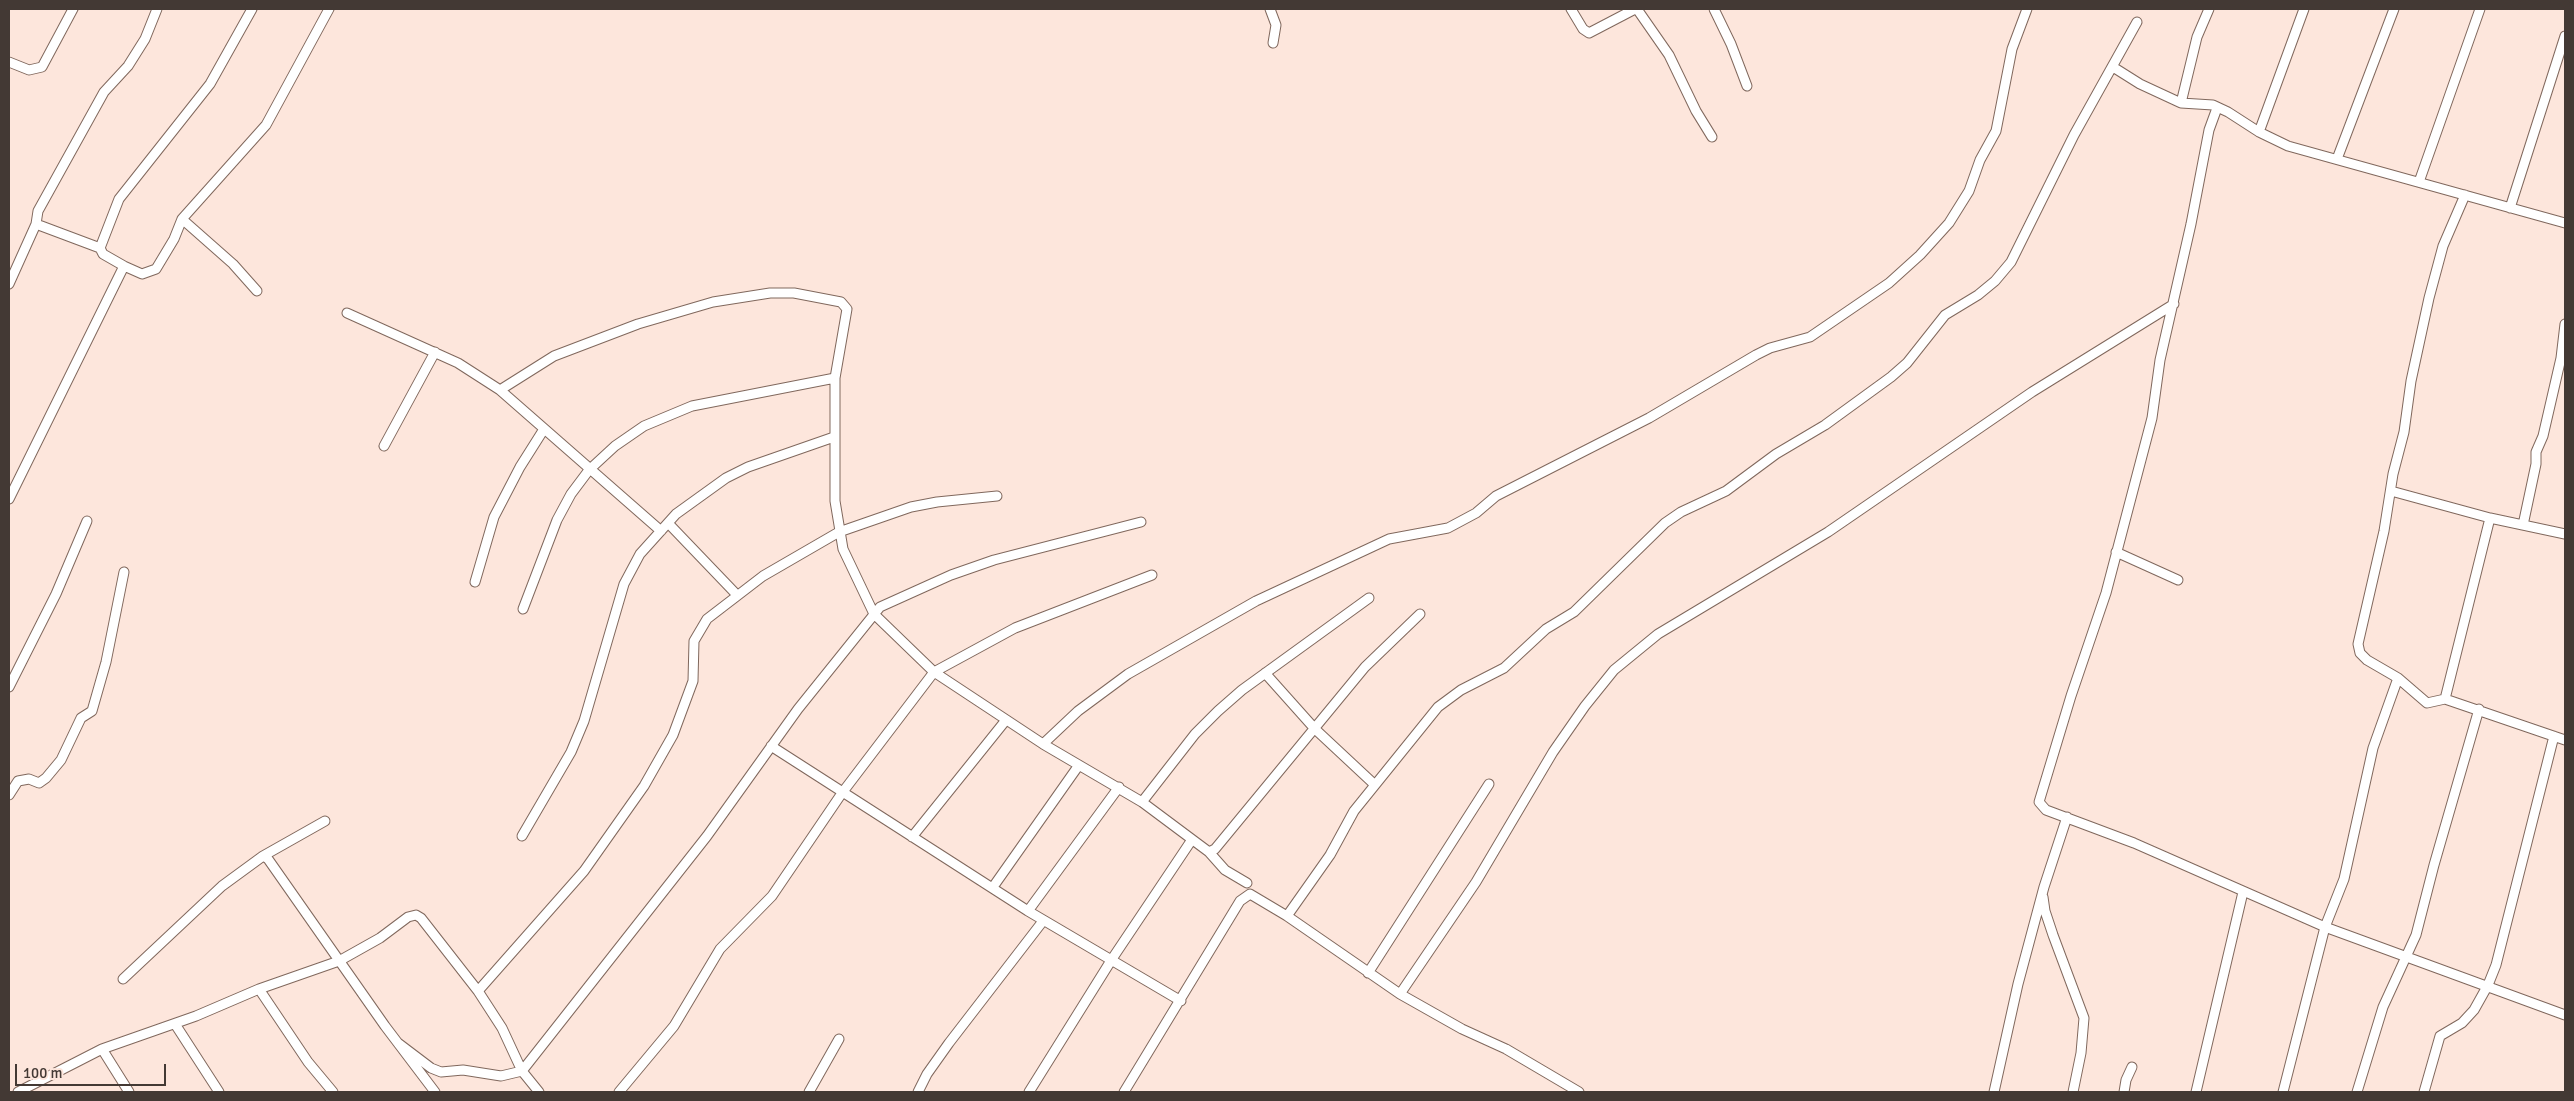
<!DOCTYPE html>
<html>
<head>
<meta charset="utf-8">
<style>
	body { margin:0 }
	#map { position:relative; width:2574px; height:1101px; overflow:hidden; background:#fde6dc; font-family:Signika,sans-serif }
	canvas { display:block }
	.frame { position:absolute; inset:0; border:10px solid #433934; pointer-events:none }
	.scale { position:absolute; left:15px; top:1064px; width:151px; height:22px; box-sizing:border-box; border:2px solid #433934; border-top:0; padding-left:6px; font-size:15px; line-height:18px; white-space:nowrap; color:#433934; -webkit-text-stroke:4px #fde6dc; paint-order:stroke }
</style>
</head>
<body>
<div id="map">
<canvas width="2574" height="1101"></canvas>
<div class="frame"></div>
<div class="scale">100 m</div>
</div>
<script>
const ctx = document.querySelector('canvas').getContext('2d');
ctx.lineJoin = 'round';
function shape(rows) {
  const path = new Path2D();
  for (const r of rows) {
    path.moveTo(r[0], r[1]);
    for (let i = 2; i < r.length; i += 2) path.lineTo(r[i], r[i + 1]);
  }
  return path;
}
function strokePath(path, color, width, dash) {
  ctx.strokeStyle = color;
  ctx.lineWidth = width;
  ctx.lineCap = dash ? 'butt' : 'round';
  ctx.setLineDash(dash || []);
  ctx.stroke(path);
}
const street = shape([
	[1270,9,1276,25,1273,43],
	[1571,9,1583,29,1589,33,1635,9],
	[1637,9,1669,55,1696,111,1712,137],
	[1714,9,1731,44,1747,86],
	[9,62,29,70,42,67,73,9],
	[2113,67,2140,84,2181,103,2213,105,2228,112,2259,132,2288,146,2565,223],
	[2181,103,2197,37,2209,9],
	[2217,108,2209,130,2191,224,2160,360,2152,418,2106,593,2071,696,2039,802,2046,810,2134,843,2325,927,2565,1015],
	[2259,132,2304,9],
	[2337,159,2394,9],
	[2419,182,2480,9],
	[2465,195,2443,246,2429,298,2411,381,2404,432,2393,474,2384,531,2358,644,2360,653,2367,660,2398,678,2427,703,2445,699,2565,740],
	[2510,208,2565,36],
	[182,219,233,264,257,291],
	[36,224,100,248],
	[124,266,103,254,100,248,119,199,210,84,252,9],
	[9,284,36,224,38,211,104,92,128,66,145,39,157,9],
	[347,313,458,363,500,390,661,531],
	[500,390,554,356,638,324,713,302,770,293,794,293,841,302,847,309,835,378,835,501,843,549,874,614,934,672,1043,744,1142,802,1209,852,1215,849,1365,667,1420,614],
	[384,446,435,352],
	[2391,491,2490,518,2565,534],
	[9,499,124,266,142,274,156,269,174,239,182,219,266,125,329,9],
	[668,523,737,595],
	[2523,525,2536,464,2536,452,2543,436,2561,358,2565,324],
	[2116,552,2178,580],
	[475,582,494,517,520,467,544,429],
	[523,609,557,520,571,494,589,470,615,446,644,426,692,406,835,378],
	[1265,673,1315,729,1375,785],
	[9,687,56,594,87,521],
	[2445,699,2490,518],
	[1043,744,1078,711,1128,674,1256,601,1389,539,1448,528,1476,513,1496,496,1649,418,1756,355,1770,348,1810,337,1889,283,1920,255,1949,223,1969,191,1980,160,1996,131,2012,49,2027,9],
	[771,746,1028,911,1181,1001],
	[9,795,18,781,29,779,39,783,46,778,61,760,81,718,92,711,106,662,124,572],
	[1142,802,1195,734,1218,711,1242,690,1369,598],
	[522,836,571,752,584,721,624,584,640,554,676,514,726,478,748,467,834,437],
	[912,837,1006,720],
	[1209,852,1225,870,1247,883],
	[263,856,325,821],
	[993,887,1079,765],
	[2043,897,2045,911,2053,935,2084,1018,2081,1053,2073,1092],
	[1028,911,1119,787],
	[1287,916,1330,855,1354,811,1438,707,1461,690,1504,668,1546,629,1574,612,1665,523,1681,512,1726,491,1776,454,1825,425,1891,377,1907,363,1945,315,1978,295,1995,281,2011,262,2074,135,2137,22],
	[1368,973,1489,784],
	[123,979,222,886,263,856,268,859,385,1026,435,1092],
	[259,989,308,1062,333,1092],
	[478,991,584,871,644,786,673,735,693,681,694,641,707,619,763,576,839,532,911,507,937,502,997,496],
	[1400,994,1476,882,1553,752,1585,706,1614,670,1658,634,1828,532,2032,392,2174,304],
	[175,1024,219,1092],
	[398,1043,431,1068,441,1072,463,1070,501,1076,522,1071,707,836,798,709,880,607,951,575,994,560,1141,522],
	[102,1049,129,1092],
	[18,1092,102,1049,196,1016,259,989,339,961,380,938,408,917,416,915,421,918,478,991,502,1028,522,1071,539,1092],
	[619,1092,674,1026,720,949,772,896,842,793,934,672,1015,628,1152,575],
	[809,1092,839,1039],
	[918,1092,927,1074,949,1043,1043,921],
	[1029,1092,1112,959,1191,841],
	[1124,1092,1240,901,1250,894,1287,916,1400,994,1462,1029,1506,1049,1579,1092],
	[1994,1092,2018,984,2044,887,2067,817],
	[2124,1092,2126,1080,2132,1067],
	[2196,1092,2243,892],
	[2283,1092,2325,927,2344,879,2373,748,2398,678],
	[2357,1092,2383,1007,2416,935,2434,865,2479,709],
	[2424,1092,2440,1036,2462,1023,2474,1010,2488,985,2496,965,2554,736]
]);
strokePath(street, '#80685d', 11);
strokePath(street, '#fff', 9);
</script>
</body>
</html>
